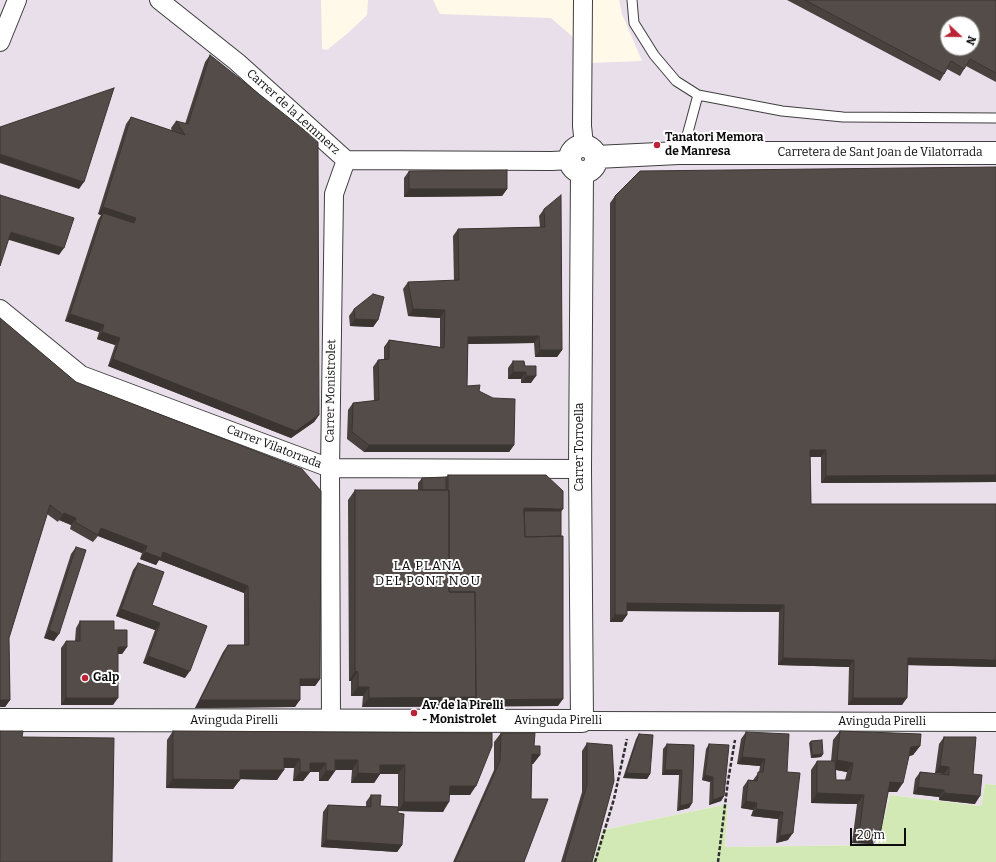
<!DOCTYPE html>
<html>
<head>
<meta charset="utf-8">
<style>
	body { margin:0 }
	#map { position:relative; width:996px; height:862px; overflow:hidden; background:#fff9ea; font-family:Bitter,serif }
	canvas { display:block }
	.north { position:absolute; left:940px; top:16px; width:40px; height:40px; box-sizing:border-box; background:#fff; border:1px solid #9e9e9e; border-radius:50%; rotate:112deg; font-size:11px; font-weight:700; line-height:16px; text-align:center; color:#0c0c0c }
	.north::after { content:''; display:block; margin:auto; width:14px; height:18px; background:#bb2436; clip-path:polygon(50% 0,100% 100%,50% 72%,0 100%) }
	.scale { position:absolute; left:850px; top:828px; width:56px; height:18px; box-sizing:border-box; border:2px solid #0c0c0c; border-top:0; padding-left:5px; font-size:12px; line-height:14px; white-space:nowrap; color:#0c0c0c; -webkit-text-stroke:3px #fff; paint-order:stroke }
</style>
</head>
<body>
<div id="map">
<canvas width="996" height="862"></canvas>
<div class="north">N</div>
<div class="scale">20 m</div>
</div>
<script>
const ctx = document.querySelector('canvas').getContext('2d');
ctx.lineJoin = 'round';
function paint(path, color) {
  ctx.fillStyle = color;
  ctx.fill(path, 'evenodd');
}
function shape(rows) {
  const path = new Path2D();
  for (const r of rows) {
    if (r.length === 3) {
      path.moveTo(r[0] + r[2], r[1]);
      path.arc(r[0], r[1], r[2], 0, 2 * Math.PI);
      continue;
    }
    path.moveTo(r[0], r[1]);
    for (let i = 2; i < r.length; i += 2) path.lineTo(r[i], r[i + 1]);
  }
  return path;
}
function strokePath(path, color, width, dash) {
  ctx.strokeStyle = color;
  ctx.lineWidth = width;
  ctx.lineCap = dash ? 'butt' : 'round';
  ctx.setLineDash(dash || []);
  ctx.stroke(path);
}
function drawText(font, color, halo, rows, align = 'center') {
  ctx.font = font + ' Bitter,serif';
  ctx.lineWidth = 4;
  ctx.setLineDash([]);
  ctx.textBaseline = 'middle';
  ctx.strokeStyle = halo;
  ctx.fillStyle = color;
  for (const [text, x, y, turn = 0] of rows) {
    ctx.save();
    ctx.translate(x, y);
    ctx.rotate((+turn || 0) * Math.PI / 180);
    ctx.textAlign = isNaN(turn) ? turn : align;
    if (halo) ctx.strokeText(text, 0, 0);
    ctx.fillText(text, 0, 0);
    ctx.restore();
  }
}
paint(shape([
	[0,0,321,0,322,49,327,50,348,33,367,15,368,0,433,0,440,14,551,18,581,44,588,63,642,61,622,14,619,0,996,0,996,785,985,784,981,806,890,795,877,845,725,847,728,804,603,830,593,862,0,862],
	[948,24,972,24,972,48,948,48]
]), '#e9dfeb');
paint(shape([
	[985,784,996,785,996,862,593,862,603,830,728,804,725,847,877,845,890,795,981,806]
]), '#d3e9b5');
const service = shape([
	[632,0,634,23,654,55,676,81,698,95,782,111,843,117,996,118],
	[680,152,688,132,698,95]
]);
const minor = shape([
	[159,0,237,62,346,160,552,161,570,160],
	[583,0,582,126,584,145],
	[0,42,17,0],
	[0,309,81,375,330,468,580,469],
	[331,721,330,468,334,194,346,160],
	[582,721,996,722]
]);
const tertiary = shape([
	[583,159,13],
	[596,157,679,153,996,153],
	[0,720,582,721,580,469,582,172]
]);
strokePath(service, '#3f3f3f', 11);
strokePath(minor, '#3f3f3f', 20);
strokePath(tertiary, '#3f3f3f', 24);
strokePath(shape([
	[595,862,614,799,627,739],
	[718,862,728,781,735,740]
]), '#2e2e2e', 2.5, [4, 2]);
strokePath(service, '#fff', 9);
strokePath(minor, '#fff', 18);
strokePath(tertiary, '#fff', 22);
paint(shape([
	[787,0,996,0,996,82,966,66,960,76,947,69,940,81],
	[210,55,319,415,314,422,291,438,108,366,115,345,97,339,99,332,65,321,98,220,101,215,98,214,126,124,131,117,172,131,171,128,176,121,185,124,205,62],
	[409,171,507,189,502,196,404,197,404,178],
	[615,196,996,482,821,483,821,457,810,457,811,504,996,667,908,665,902,705,848,705,849,667,778,665,779,612,627,611,627,615,622,622,610,622,610,203],
	[544,209,562,350,557,357,535,357,534,343,468,344,467,386,479,391,514,445,509,452,364,452,347,439,348,410,353,403,374,401,373,367,378,360,384,359,384,347,389,340,440,347,440,318,408,316,403,289,408,282,454,281,453,236,458,229,540,227,539,216],
	[354,309,378,320,373,327,350,326,349,316],
	[0,318,76,382,302,469,320,679,315,686,300,686,295,707,195,708,223,652,228,645,244,645,244,593,159,560,156,565,140,559,142,553,98,536,93,542,70,529,71,525,59,520,58,522,47,514,9,638,10,700,5,707,0,707],
	[513,361,525,366,531,383,521,383,521,379,508,379,508,368],
	[448,475,561,511,558,706,362,707,363,696,351,696,351,681,349,681,348,500,355,490,418,490,418,483,422,478,446,477],
	[76,547,54,641,44,638,71,554],
	[138,563,152,605,185,678,143,663,155,630,116,616,133,570],
	[80,621,114,630,127,647,122,654,118,654,113,705,61,705,61,648,66,641,75,641,76,628],
	[173,731,492,733,470,795,449,795,443,812,398,811,402,845,397,852,321,847,323,812,328,805,366,807,366,802,371,795,380,806,398,807,398,774,380,774,374,783,351,783,352,770,335,770,335,771,328,781,319,781,319,772,310,772,303,781,293,781,294,768,284,768,277,780,240,779,233,789,166,788,167,740],
	[840,731,920,746,913,755,909,756,897,792,888,792,880,835,873,844,852,843,857,804,811,803,811,770,817,761,831,761,833,740],
	[836,770,847,772,845,780,836,780],
	[746,732,787,772,788,840,776,843,778,819,751,816,753,810,741,808,743,787,748,780,753,780,759,772,760,766,737,764,741,739],
	[501,733,534,746,540,755,533,764,532,764,531,799,524,862,453,862,494,770,494,742],
	[639,734,650,774,647,779,623,778,636,739],
	[944,737,973,774,975,804,939,800,939,797,913,794,915,779,920,772,944,775,944,774,935,773,939,744],
	[811,741,823,754,821,757,811,758,809,743],
	[587,743,592,862,561,862,582,792,582,751],
	[667,744,694,745,692,803,689,808,677,811,679,775,662,775,663,749],
	[709,744,724,796,721,801,709,805,710,782,702,780,706,749]
]), '#48413e');
paint(shape([
	[0,154,84,182,79,189,0,163],
	[409,189,507,189,502,196,404,197],
	[103,207,136,218,131,225,103,213,101,215,98,214],
	[11,232,64,248,59,255,6,239],
	[413,309,445,310,440,318,408,316],
	[70,314,104,325,99,332,65,321],
	[355,319,378,320,373,327,350,326],
	[102,332,120,338,115,345,97,339],
	[539,336,534,343,463,344,468,337],
	[540,350,562,350,557,357,535,357],
	[113,359,319,415,314,422,291,438,108,366],
	[513,372,526,372,521,379,508,379],
	[526,376,536,376,531,383,521,383],
	[369,445,514,445,509,452,364,452],
	[810,450,826,450,821,457,805,457],
	[996,475,996,482,821,483,826,476],
	[524,508,563,509,558,516,523,516],
	[64,513,76,518,71,525,59,520],
	[101,528,147,546,142,553,98,536],
	[145,552,163,552,248,586,244,593,159,560,156,565,140,559],
	[627,603,784,605,779,612,622,611],
	[121,609,160,623,155,630,116,616],
	[615,615,627,615,622,622,610,622],
	[49,630,59,634,54,641,44,638],
	[118,647,127,647,122,654,113,654],
	[148,656,190,671,185,678,143,663],
	[783,658,854,660,849,667,778,665],
	[908,658,996,660,996,667,903,665],
	[355,671,358,672,351,681,349,681],
	[300,679,320,679,315,686,295,686],
	[358,687,369,687,363,696,351,696],
	[476,697,563,699,558,706,362,707,369,698],
	[66,698,118,698,113,705,61,705],
	[853,698,907,698,902,705,848,705],
	[0,700,10,700,5,707,0,707],
	[200,700,300,700,295,707,195,708],
	[920,746,913,755,905,757,911,747],
	[532,754,540,755,533,764,526,764],
	[823,754,821,757,811,758,812,755],
	[742,757,765,759,760,766,737,764],
	[284,758,300,759,294,768,278,768],
	[335,760,358,760,352,770,328,770],
	[837,760,853,763,847,772,831,769],
	[310,763,326,763,319,772,310,772,303,781,293,781,300,772],
	[380,765,405,765,398,774,380,774,374,783,351,783,358,773],
	[940,766,949,767,944,774,935,773],
	[240,770,284,770,277,780,234,779],
	[665,770,682,770,679,775,662,775],
	[326,771,335,771,328,781,319,781],
	[626,773,650,774,647,779,623,778],
	[705,775,713,777,710,782,702,780],
	[173,779,240,780,233,789,166,788],
	[890,782,903,783,897,792,884,792],
	[450,786,476,786,470,795,443,795],
	[918,787,944,790,939,797,913,794],
	[817,793,864,795,857,804,811,803],
	[944,793,980,796,975,804,939,800],
	[724,796,721,801,709,805,713,800],
	[746,801,757,803,753,810,741,808],
	[404,802,449,802,443,812,398,811],
	[692,803,689,808,677,811,680,806],
	[756,809,783,812,778,819,751,816],
	[793,833,788,840,776,843,780,836],
	[859,834,880,835,873,844,852,843],
	[326,840,402,845,397,852,321,847]
]), '#3b3532');
const building = shape([
	[805,0,996,0,996,73,970,59,964,69,951,61,944,74,805,0],
	[948,24,972,24,972,48,948,48,948,24],
	[210,55,318,141,319,415,296,431,113,359,120,338,102,332,104,325,70,314,103,213,134,223,136,218,103,207,131,117,185,135,176,121,188,124,210,55],
	[114,88,84,182,0,154,0,127,114,88],
	[996,167,996,475,826,476,826,450,810,450,811,504,996,504,996,660,908,658,907,698,853,698,854,660,783,658,784,605,627,603,627,615,615,615,615,196,640,171,996,167],
	[507,170,507,189,409,189,409,171,507,170],
	[0,195,74,218,64,248,11,232,0,266,0,195],
	[561,195,562,350,540,350,539,336,468,337,467,386,480,385,479,391,493,398,515,399,514,445,369,445,352,432,353,403,379,400,378,360,389,359,389,340,444,348,445,310,413,309,408,282,459,280,458,229,545,227,544,209,561,195],
	[373,294,384,297,378,320,355,319,354,309,373,294],
	[0,318,76,382,302,469,321,491,320,679,300,679,300,700,200,700,228,645,249,645,248,586,163,552,161,558,145,552,147,546,101,528,98,535,75,522,76,518,64,513,63,515,50,505,9,638,10,700,0,700,0,318],
	[513,361,524,361,525,366,536,366,536,376,526,376,526,372,513,372,513,361],
	[448,475,546,475,563,491,563,509,524,508,525,537,563,536,563,699,474,700,476,697,475,592,449,592,449,490,448,490,448,475],
	[446,477,446,490,422,490,422,478,446,477],
	[355,490,449,490,449,592,475,592,476,697,369,698,369,687,358,687,358,672,355,671,355,490],
	[524,511,561,511,561,536,525,537,524,511],
	[76,547,86,550,59,634,49,630,76,547],
	[138,563,164,572,152,605,207,626,190,671,148,656,160,623,121,609,138,563],
	[80,621,114,621,114,630,127,630,127,647,118,647,118,698,66,698,66,641,80,641,80,621],
	[0,731,23,731,22,737,114,738,112,862,0,862,0,731],
	[173,731,492,733,492,746,476,786,450,786,449,802,404,802,405,765,380,765,380,774,358,773,358,760,335,760,335,771,326,771,326,763,310,763,310,772,300,772,300,759,284,758,284,770,240,770,240,780,173,779,173,731],
	[840,731,921,734,920,746,911,747,903,783,890,782,880,835,859,834,864,795,817,793,817,761,835,761,836,780,850,780,853,763,837,760,840,731],
	[746,732,789,734,787,772,800,773,793,833,780,836,783,812,756,809,757,803,746,801,748,780,757,781,758,772,763,772,765,759,742,757,746,732],
	[501,733,535,733,534,746,540,746,540,755,532,754,531,799,548,799,524,862,455,862,500,761,501,733],
	[639,734,653,735,650,774,626,773,639,734],
	[944,737,976,737,973,774,982,775,980,796,944,793,944,790,918,787,920,772,949,775,949,767,940,766,944,737],
	[822,740,823,754,812,755,811,741,822,740],
	[587,743,612,745,614,781,592,862,564,862,587,785,587,743],
	[667,744,694,745,692,803,680,806,682,770,665,770,667,744],
	[709,744,729,745,724,796,713,800,713,777,705,775,709,744],
	[371,795,381,795,380,806,398,807,398,813,404,814,402,845,326,840,328,805,371,807,371,795]
]);
paint(building, '#544c48');
strokePath(building, '#3b3532', 1);
for (const [x, y, r, color] of [
	[657,145,4,"#bb2436"],
	[85,678,4,"#bb2436"],
	[414,713,4,"#bb2436"]
]) {
  const dot = new Path2D();
  dot.arc(x, y, r, 0, 2 * Math.PI);
  ctx.fillStyle = color;
  ctx.fill(dot);
  strokePath(dot, '#fff', 1.5);
}
drawText('12px', '#0c0c0c', '#fff', [
	["Carrer de la Lemmerz",293,112,42],
	["Carretera de Sant Joan de Vilatorrada",880,153],
	["Carrer Monistrolet",331,391,-89],
	["Carrer Vilatorrada",274,447,21],
	["Carrer Torroella",580,447,-90],
	["Avinguda Pirelli",234,721],
	["Avinguda Pirelli",558,721],
	["Avinguda Pirelli",882,722]
]);
drawText('bold 12px', '#0c0c0c', '#fff', [
	["Tanatori Memora",665,138],
	["de Manresa",665,152],
	["Galp",93,678],
	["Av. de la Pirelli",422,706],
	["- Monistrolet",422,720]
], 'left');
ctx.letterSpacing = '1px';
drawText('13px', '#0c0c0c', '#fff', [
	["LA PLANA",428,566],
	["DEL PONT NOU",428,581]
]);
ctx.letterSpacing = '0px';
</script>
</body>
</html>
